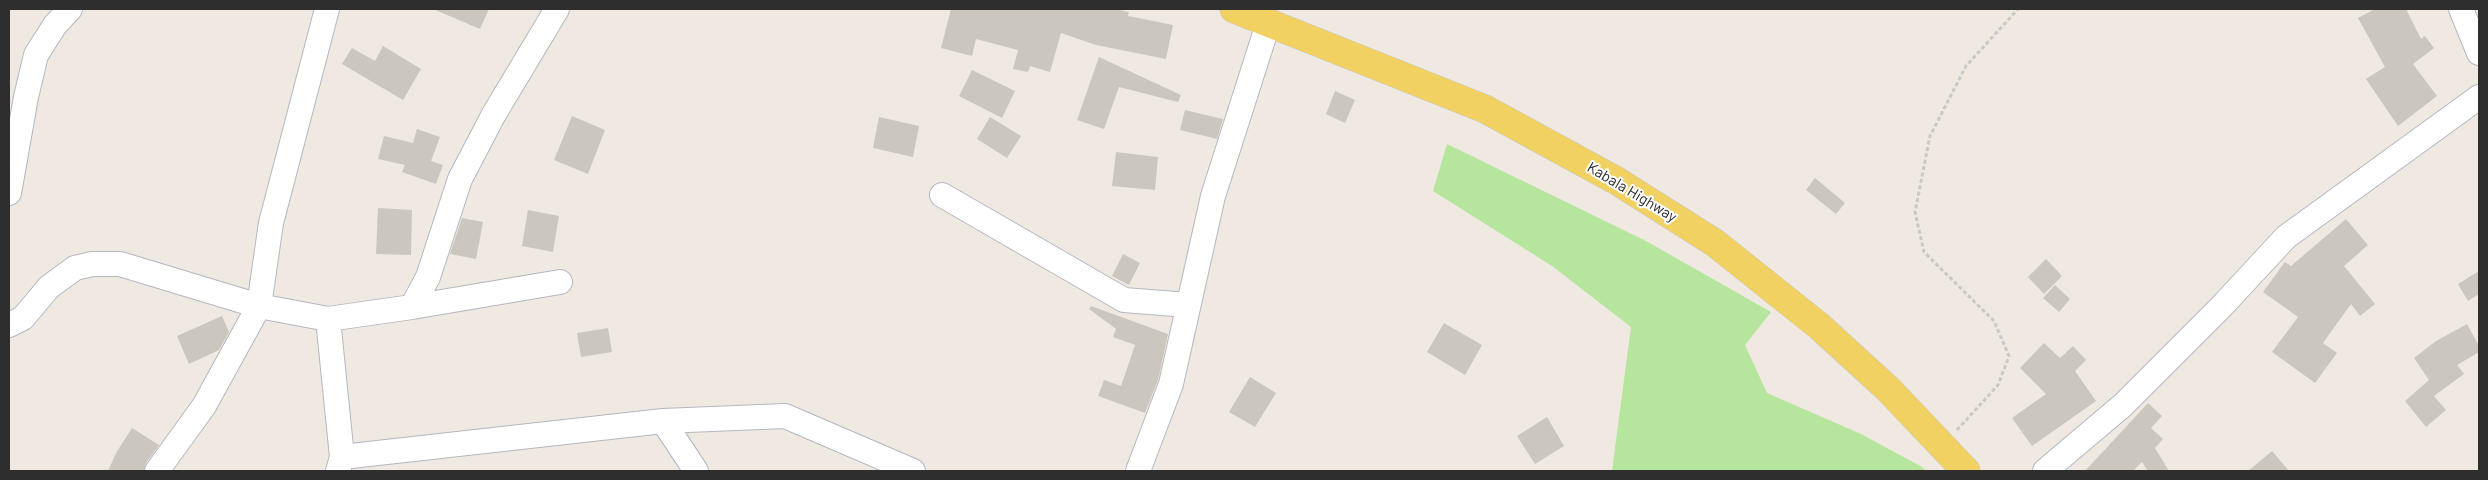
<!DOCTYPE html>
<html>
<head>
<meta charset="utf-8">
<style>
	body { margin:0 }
	#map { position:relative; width:2488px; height:480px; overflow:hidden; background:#efe9e1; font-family:Barlow,sans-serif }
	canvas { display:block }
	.frame { position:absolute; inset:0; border:10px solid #2e2e2e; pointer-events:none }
</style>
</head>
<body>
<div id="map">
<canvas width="2488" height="480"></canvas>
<div class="frame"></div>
</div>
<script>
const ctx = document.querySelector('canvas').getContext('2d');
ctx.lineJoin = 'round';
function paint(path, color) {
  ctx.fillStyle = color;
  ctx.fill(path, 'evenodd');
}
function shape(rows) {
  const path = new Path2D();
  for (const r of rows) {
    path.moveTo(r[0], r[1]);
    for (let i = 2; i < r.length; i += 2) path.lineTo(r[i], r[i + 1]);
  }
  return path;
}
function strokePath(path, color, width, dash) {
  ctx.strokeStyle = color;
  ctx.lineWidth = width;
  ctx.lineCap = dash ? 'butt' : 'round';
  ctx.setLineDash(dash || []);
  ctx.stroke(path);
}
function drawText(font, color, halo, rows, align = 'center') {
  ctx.font = font + ' Barlow,sans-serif';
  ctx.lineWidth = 4;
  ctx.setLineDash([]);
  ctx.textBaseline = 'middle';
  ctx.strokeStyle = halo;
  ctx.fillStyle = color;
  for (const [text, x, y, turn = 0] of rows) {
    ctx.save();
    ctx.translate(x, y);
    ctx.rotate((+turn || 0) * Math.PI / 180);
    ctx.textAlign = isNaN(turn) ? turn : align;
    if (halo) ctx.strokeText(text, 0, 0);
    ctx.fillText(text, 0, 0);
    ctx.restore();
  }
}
paint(shape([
	[1447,144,1646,241,1771,312,1745,345,1767,393,1861,434,1922,467,1926,471,1612,471,1631,327,1552,266,1433,191]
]), '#b6e59e');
paint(shape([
	[433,9,489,9,480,29],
	[951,9,1115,9,1129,12,1128,16,1173,25,1166,59,1096,45,1061,33,1050,72,1030,66,1028,72,1013,69,1018,50,976,39,972,56,941,48],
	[2375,9,2406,9,2421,39,2425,36,2434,48,2413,64,2437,96,2398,126,2366,79,2385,67,2358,18],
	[383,46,421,69,403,100,342,64,352,48,375,61],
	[1099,57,1181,95,1178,102,1119,87,1104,129,1077,120],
	[972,70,1015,91,1002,118,959,96],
	[1335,91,1355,100,1345,123,1326,114],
	[1185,110,1223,119,1217,139,1180,130],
	[572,116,605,130,588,174,554,160],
	[879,117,919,126,913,157,873,148],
	[990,117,1021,136,1007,158,977,139],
	[417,129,440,137,431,161,443,165,436,184,402,172,405,165,378,159,384,136,413,143],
	[1116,152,1158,157,1155,190,1112,186],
	[1815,178,1845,203,1836,214,1806,190],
	[378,208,412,210,411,255,376,254],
	[528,210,559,216,553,252,522,246],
	[462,218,483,222,476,259,450,254],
	[2346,219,2368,245,2344,266,2375,304,2360,316,2351,304,2323,343,2337,353,2315,383,2272,352,2298,317,2263,292,2285,262,2291,266],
	[1123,254,1140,263,1129,285,1112,276],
	[2046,259,2062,276,2044,294,2028,277],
	[2479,271,2479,294,2468,301,2458,284],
	[2055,285,2070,299,2059,312,2043,298],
	[1091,306,1168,334,1158,380,1145,413,1098,396,1104,380,1121,386,1135,345,1113,337,1116,329,1089,309],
	[222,316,229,332,219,350,189,364,177,336],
	[1444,323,1482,345,1465,375,1427,352],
	[2467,324,2479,346,2479,352,2457,365,2464,374,2434,396,2446,410,2426,427,2405,401,2429,380,2414,358,2436,341],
	[608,328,612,352,581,357,577,333],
	[2044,343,2060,358,2073,346,2086,360,2075,371,2096,401,2032,446,2012,418,2046,394,2020,368],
	[1250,377,1276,393,1255,427,1229,412],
	[2148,403,2162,416,2151,428,2163,439,2155,448,2169,471,2148,471,2142,462,2133,471,2085,471],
	[1547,417,1564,446,1535,464,1517,436],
	[132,428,159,445,146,463,144,471,108,471,116,453],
	[2272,451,2289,471,2248,471]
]), '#cbc7bf');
const street = shape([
	[2461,9,2479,53],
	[9,193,26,97,36,55,55,25,70,9],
	[942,195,1124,300,1188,305],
	[412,307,560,282],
	[328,319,342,457],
	[9,325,23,318,49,287,75,268,92,264,120,264,259,306,271,223,327,9],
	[663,421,696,471],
	[157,471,204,406,259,306,328,319,412,307,428,277,460,179,494,114,557,9],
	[338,471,342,457,663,421,785,416,913,471],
	[1138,471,1171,384,1213,196,1269,21],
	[2045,471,2123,405,2222,306,2286,237,2479,97]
]);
const primary = shape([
	[1234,9,1485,109,1617,181,1715,243,1819,326,1888,389,1966,471]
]);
strokePath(street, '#b4b7c1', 26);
strokePath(primary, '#c9c9c9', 29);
strokePath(shape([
	[1957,430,1998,385,2009,356,1994,321,1924,252,1915,212,1930,136,1966,66,2018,9]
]), '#c9c9c9', 3, [4, 2.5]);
strokePath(street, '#fff', 24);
strokePath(primary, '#f2d163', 28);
drawText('15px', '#2e2e2e', '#fff', [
	["Kabala Highway",1632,192,31]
]);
</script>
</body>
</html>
